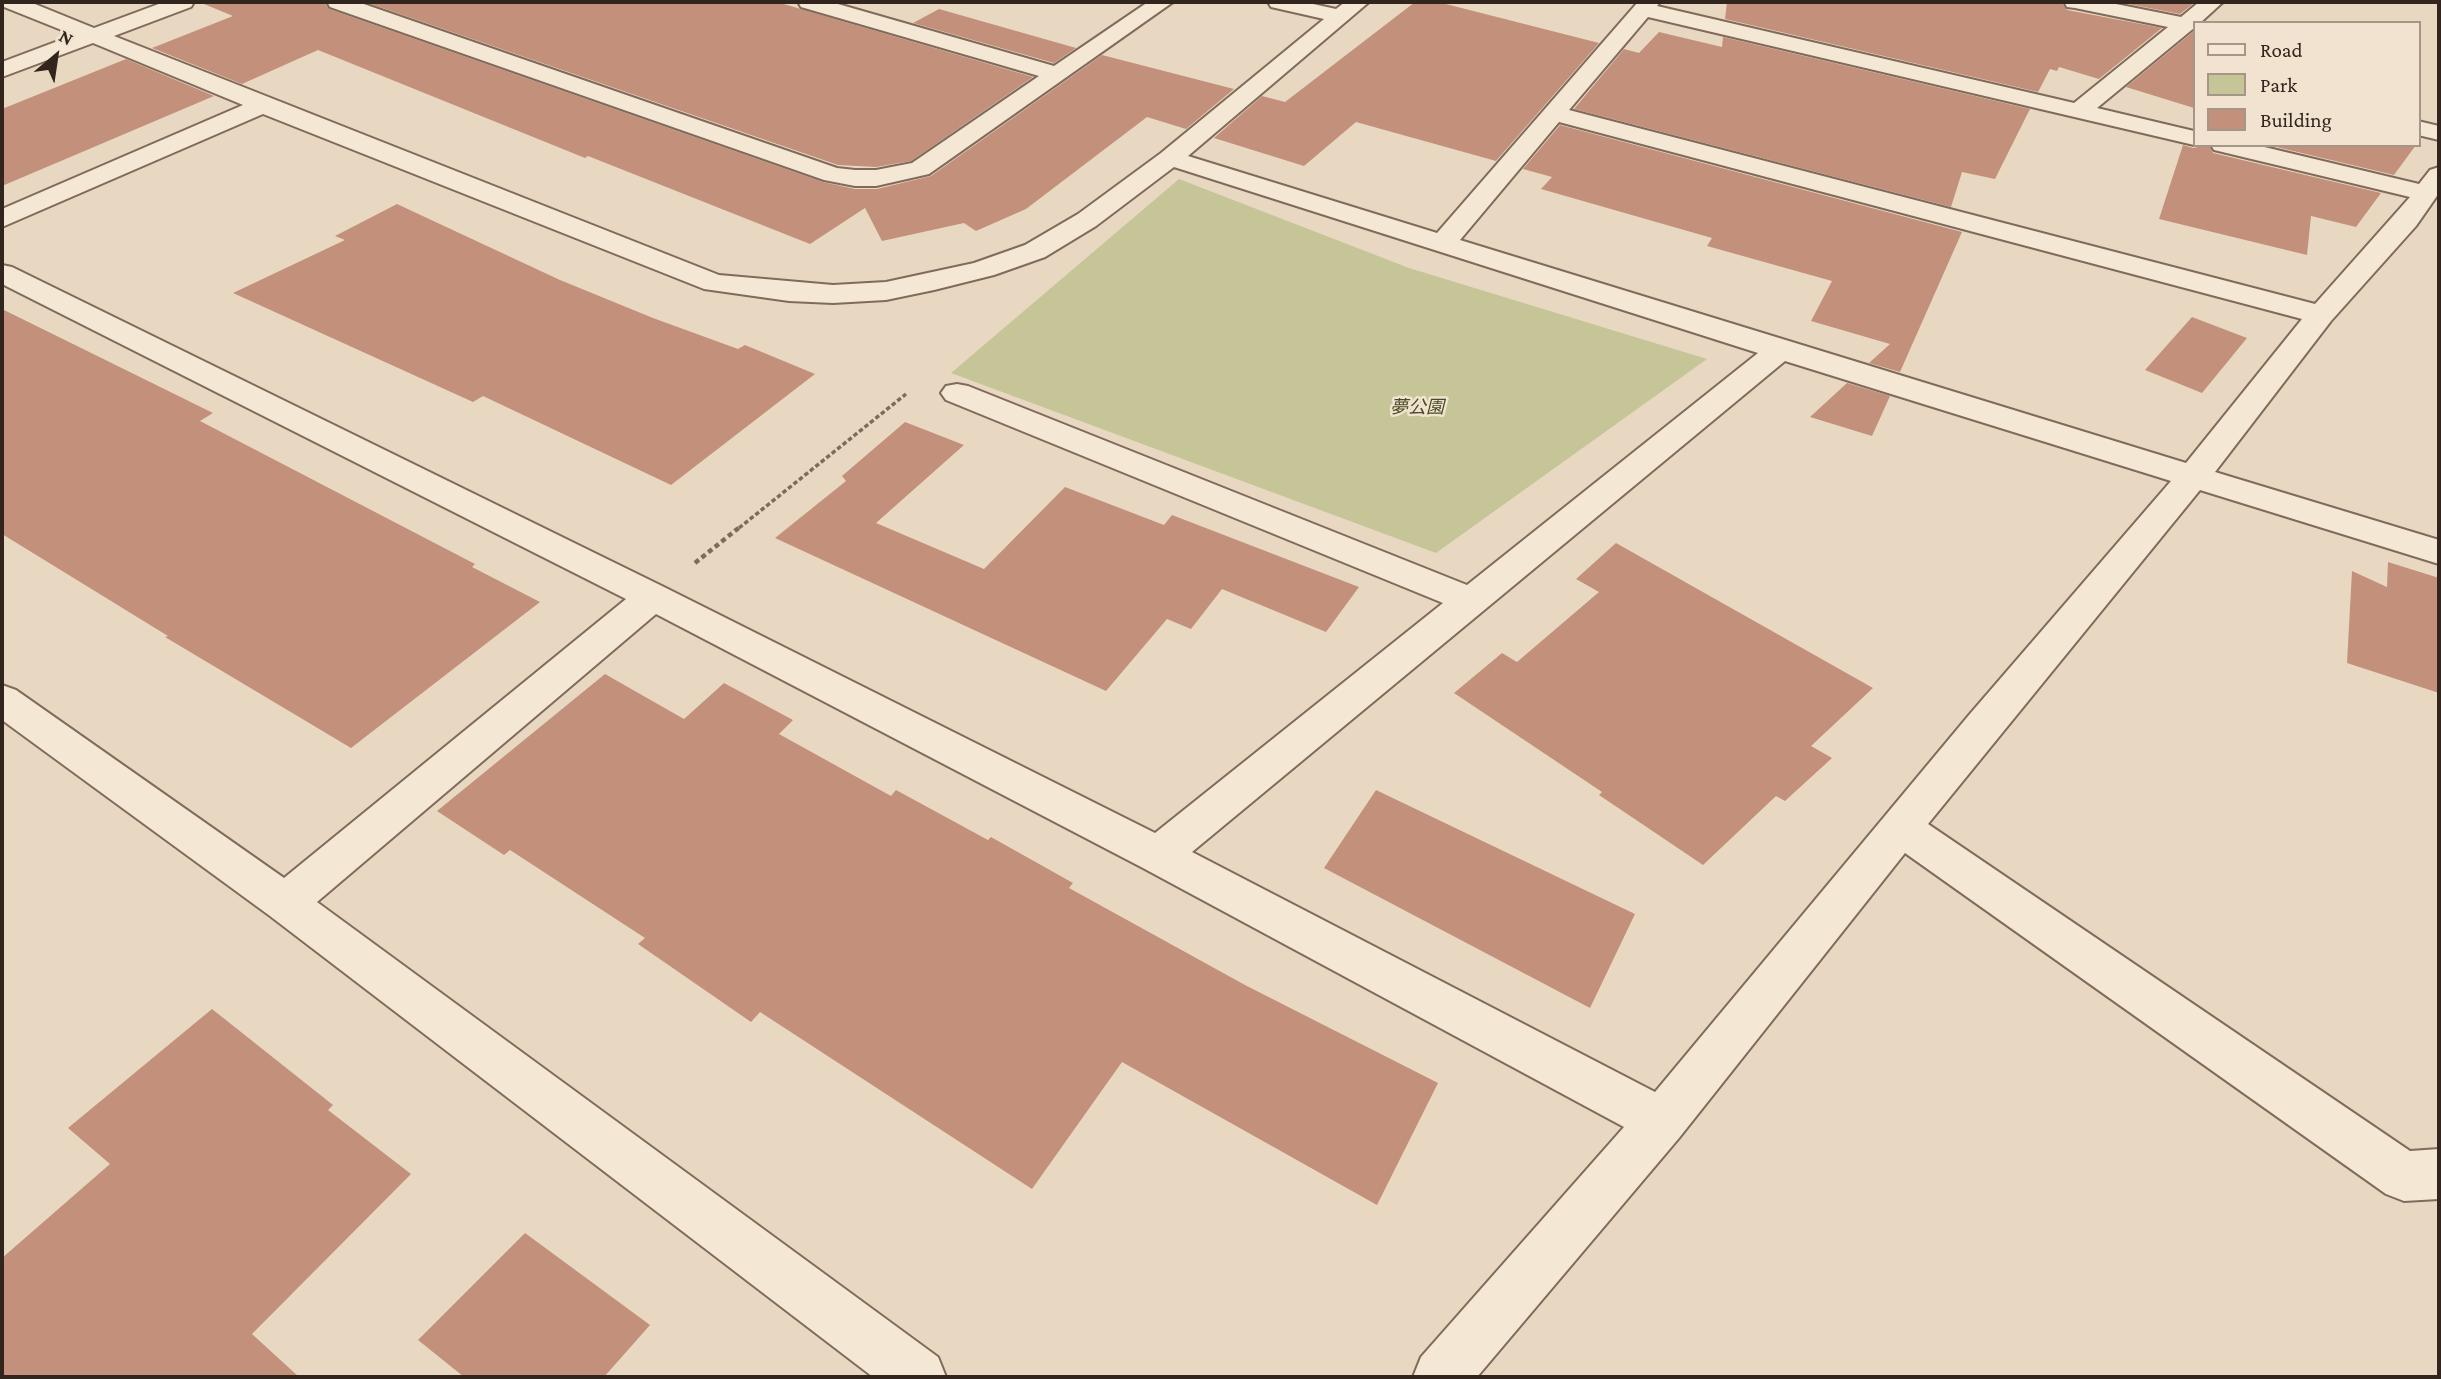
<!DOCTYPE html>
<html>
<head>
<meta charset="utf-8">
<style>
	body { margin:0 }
	#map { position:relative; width:2441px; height:1379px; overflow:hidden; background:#e9d8c1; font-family:"Crimson Pro",serif }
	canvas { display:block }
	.frame { position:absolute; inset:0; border:4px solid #31251d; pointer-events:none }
	.legend { position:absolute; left:2193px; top:21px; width:228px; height:126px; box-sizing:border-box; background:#f1e3d0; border:2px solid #a49788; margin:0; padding:9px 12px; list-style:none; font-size:21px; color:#31251d }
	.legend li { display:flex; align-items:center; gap:14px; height:35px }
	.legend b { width:35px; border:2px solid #a49788 }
	.north { position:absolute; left:21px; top:21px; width:70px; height:70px; -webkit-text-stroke:5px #f1e3d0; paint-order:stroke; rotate:29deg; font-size:19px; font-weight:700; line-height:28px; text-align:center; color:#31251d }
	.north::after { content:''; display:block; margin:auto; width:24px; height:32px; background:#31251d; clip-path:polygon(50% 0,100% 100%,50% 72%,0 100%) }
</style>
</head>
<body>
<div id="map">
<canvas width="2441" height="1379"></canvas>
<div class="frame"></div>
<ul class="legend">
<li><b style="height:9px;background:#f4e7d3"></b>Road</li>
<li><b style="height:19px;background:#c5c597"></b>Park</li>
<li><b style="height:19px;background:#c3907b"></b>Building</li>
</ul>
<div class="north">N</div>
</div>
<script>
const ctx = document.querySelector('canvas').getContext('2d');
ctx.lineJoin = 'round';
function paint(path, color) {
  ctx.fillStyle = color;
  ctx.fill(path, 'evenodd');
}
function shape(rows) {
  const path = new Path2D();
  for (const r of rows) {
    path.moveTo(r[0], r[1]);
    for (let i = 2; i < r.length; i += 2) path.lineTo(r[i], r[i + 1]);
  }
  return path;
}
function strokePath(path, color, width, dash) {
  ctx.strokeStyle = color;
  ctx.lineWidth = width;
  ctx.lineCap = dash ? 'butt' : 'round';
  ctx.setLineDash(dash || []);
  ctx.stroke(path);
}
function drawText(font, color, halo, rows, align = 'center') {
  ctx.font = font + ' "Crimson Pro","Noto Sans JP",serif';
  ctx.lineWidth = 5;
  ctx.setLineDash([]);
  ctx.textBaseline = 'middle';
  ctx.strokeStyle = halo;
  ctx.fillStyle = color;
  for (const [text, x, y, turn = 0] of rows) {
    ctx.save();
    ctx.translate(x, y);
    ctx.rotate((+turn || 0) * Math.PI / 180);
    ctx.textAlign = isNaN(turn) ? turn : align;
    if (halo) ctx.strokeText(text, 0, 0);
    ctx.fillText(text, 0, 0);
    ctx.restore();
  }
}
paint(shape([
	[1179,179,1409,268,1707,359,1436,553,951,373]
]), '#c5c597');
paint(shape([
	[204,2,324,2,329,9,823,182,855,189,877,189,931,176,1102,55,1234,89,1186,129,1147,117,1026,209,976,231,964,223,882,241,865,208,810,244,588,156,585,158,318,50,242,84,152,48,233,16,204,4],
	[365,2,777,2,1033,77,911,161,876,167,838,165],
	[1415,2,1438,2,1599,43,1496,161,1356,122,1304,166,1214,138,1262,96,1285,102],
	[1727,2,2061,2,2067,10,2162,28,2099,79,2059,67,2057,71,2050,69,2038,92,1725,19],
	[2118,2,2194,2,2194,3,2180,14],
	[939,9,1076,48,1054,63,913,23],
	[2194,31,2194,108,2126,87],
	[1659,32,1722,47,1723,37,2030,109,1995,179,1962,172,1951,207,1574,109,1624,49,1639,53],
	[126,59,214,96,2,186,2,109],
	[1560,125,1962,232,1900,372,1869,363,1890,344,1811,321,1832,281,1707,246,1712,238,1541,189,1552,177,1523,169],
	[2183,145,2193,148,2209,145,2213,153,2381,193,2356,227,2311,216,2307,255,2159,219],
	[2268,145,2416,145,2394,175],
	[397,204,560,280,653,318,738,349,745,345,815,374,671,485,483,396,473,402,233,293,345,240,335,236],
	[2,309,213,413,200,421,475,564,472,567,540,602,351,748,165,637,168,636,2,534],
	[2192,317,2247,338,2202,393,2145,370],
	[1847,383,1890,396,1872,436,1810,417],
	[905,422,964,445,876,523,984,569,1065,487,1164,525,1172,515,1359,587,1326,632,1222,589,1191,629,1167,619,1106,691,775,538,846,481,842,476],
	[1616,543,1873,688,1811,746,1832,758,1785,801,1776,796,1703,865,1599,795,1602,792,1454,693,1502,653,1517,662,1599,592,1576,579],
	[2388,562,2439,578,2439,693,2347,663,2352,571,2387,587],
	[605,674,684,719,724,683,793,720,779,734,891,796,896,790,988,840,991,837,1073,883,1069,888,1245,985,1438,1083,1377,1205,1122,1062,1032,1189,760,1012,751,1022,638,944,645,938,510,850,504,855,437,811],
	[1376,790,1635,914,1590,1008,1324,868],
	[212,1009,333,1105,328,1110,411,1174,252,1334,299,1377,2,1377,2,1258,110,1164,68,1128],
	[525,1233,650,1325,604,1377,464,1377,418,1340]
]), '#c3907b');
const minor = shape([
	[2,2,30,2,94,28,164,2,194,2,191,7,114,36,719,275,833,285,886,282,974,263,1025,245,1078,214,1161,153,1324,19,1271,7,1268,2,1304,2,1336,9,1345,2,1369,2,1188,156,1437,233,1638,2,1660,2,1657,6,2074,103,2168,27,2075,8,2067,7,2064,2,2106,2,2181,17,2199,2,2223,2,2200,23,2194,23,2194,28,2097,108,2194,131,2194,145,1648,17,1569,110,2315,304,2410,197,2214,150,2211,145,2256,145,2419,184,2430,170,2439,167,2439,193,2416,226,2331,321,2215,472,2439,540,2439,564,2200,490,1928,824,2410,1151,2439,1149,2439,1199,2404,1201,2386,1194,1905,853,1679,1138,1477,1377,1413,1377,1421,1357,1624,1127,1143,868,656,614,317,902,938,1357,946,1377,873,1377,270,916,2,720,2,685,16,690,284,878,626,599,2,284,2,265,12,267,666,588,1155,833,1443,603,946,400,941,393,946,386,957,384,968,386,1467,585,1758,353,1174,167,1096,226,1045,257,994,275,934,290,886,300,833,303,789,301,704,289,263,114,2,227,2,209,243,105,93,43,2,77,2,62,74,35,4,7,2,2],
	[1559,122,2302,319,2186,463,1460,240,1559,122],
	[1785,361,2171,481,1969,715,1655,1092,1192,852,1785,361],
	[327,2,358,2,837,168,855,170,876,170,912,163,1039,76,801,7,798,2,831,2,1054,66,1148,2,1173,2,929,174,876,186,855,186,824,180,330,7,327,2],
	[2418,121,2439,126,2439,140,2418,135,2418,121]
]);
strokePath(minor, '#806a5b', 4);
strokePath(shape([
	[739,528,906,394]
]), '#806a5b', 3.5, [4.5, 2.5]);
strokePath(shape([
	[695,563,741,526]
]), '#806a5b', 4.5, [5, 3.5]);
paint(minor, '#f4e7d3');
drawText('italic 18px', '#474c26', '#f1e3d0', [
	["夢公園",1417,407]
]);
</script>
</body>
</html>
